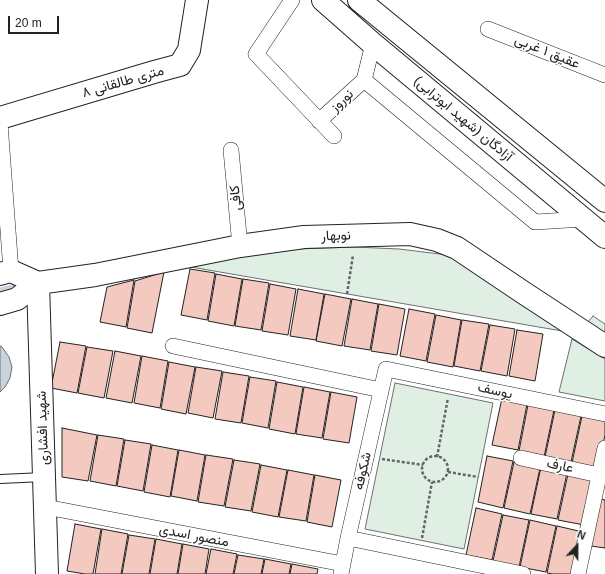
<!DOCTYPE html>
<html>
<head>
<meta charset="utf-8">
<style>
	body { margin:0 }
	#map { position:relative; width:605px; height:574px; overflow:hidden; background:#fff; font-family:Arial,sans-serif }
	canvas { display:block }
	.north { position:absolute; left:557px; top:526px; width:40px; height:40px; -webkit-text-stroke:3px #fff; paint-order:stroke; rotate:22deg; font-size:11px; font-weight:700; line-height:16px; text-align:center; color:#222 }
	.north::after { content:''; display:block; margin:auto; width:14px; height:18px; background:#222; clip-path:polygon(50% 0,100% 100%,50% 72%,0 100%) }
	.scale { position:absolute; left:8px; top:16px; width:51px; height:18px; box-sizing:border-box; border:2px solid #222; border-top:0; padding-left:5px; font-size:12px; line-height:14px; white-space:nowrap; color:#222; -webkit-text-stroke:3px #fff; paint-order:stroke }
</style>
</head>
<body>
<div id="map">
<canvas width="605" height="574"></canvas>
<div class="north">N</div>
<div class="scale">20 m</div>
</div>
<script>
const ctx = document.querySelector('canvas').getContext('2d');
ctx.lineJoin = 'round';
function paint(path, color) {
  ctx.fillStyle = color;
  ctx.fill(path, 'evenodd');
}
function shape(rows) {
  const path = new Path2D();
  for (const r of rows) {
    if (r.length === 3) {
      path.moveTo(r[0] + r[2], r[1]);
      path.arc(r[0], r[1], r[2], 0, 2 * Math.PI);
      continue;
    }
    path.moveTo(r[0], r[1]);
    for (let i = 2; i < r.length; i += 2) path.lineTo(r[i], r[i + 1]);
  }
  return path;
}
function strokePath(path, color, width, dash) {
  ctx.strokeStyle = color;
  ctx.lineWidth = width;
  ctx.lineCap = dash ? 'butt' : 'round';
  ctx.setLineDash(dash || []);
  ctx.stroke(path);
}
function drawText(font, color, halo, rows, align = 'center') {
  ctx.font = font + ' Arial,Vazirmatn,sans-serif';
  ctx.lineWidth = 3;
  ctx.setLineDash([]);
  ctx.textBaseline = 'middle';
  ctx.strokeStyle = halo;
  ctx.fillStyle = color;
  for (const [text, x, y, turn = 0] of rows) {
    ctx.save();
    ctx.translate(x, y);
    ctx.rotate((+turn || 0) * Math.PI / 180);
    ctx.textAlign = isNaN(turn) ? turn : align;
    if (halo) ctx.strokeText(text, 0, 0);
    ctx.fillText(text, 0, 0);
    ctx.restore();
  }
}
const green = shape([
	[354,247,399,249,448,255,562,331,185,266,268,250,354,247],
	[593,316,605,324,605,334,588,322,593,316],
	[572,339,605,359,605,401,559,392,572,339],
	[395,383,493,403,464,549,365,529,395,383]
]);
paint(green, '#e0efe3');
strokePath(green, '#6f6f6f', 1);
const water = shape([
	[0,346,2,347,9,357,12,367,10,378,5,387,0,392,0,346]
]);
paint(water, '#c7d3dd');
strokePath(water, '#6f6f6f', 1);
strokePath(shape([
	[0,290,20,285]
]), '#c7d3dd', 5);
const building = shape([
	[190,269,215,273,207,320,181,315,190,269],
	[164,272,152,333,127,328,135,281,164,272],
	[216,274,242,279,234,326,208,321,216,274],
	[243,279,269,283,261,330,235,326,243,279],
	[134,280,126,327,100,322,107,287,134,280],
	[270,284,296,289,288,335,262,331,270,284],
	[298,289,324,294,316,340,290,336,298,289],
	[325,294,351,299,342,346,316,341,325,294],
	[352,299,378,304,370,350,344,346,352,299],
	[379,304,405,309,397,355,371,351,379,304],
	[409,309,435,314,426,361,400,356,409,309],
	[436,315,461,320,453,367,427,362,436,315],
	[462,320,489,324,480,371,454,366,462,320],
	[490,325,515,329,507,376,481,371,490,325],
	[517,330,543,334,535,381,509,376,517,330],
	[60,342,86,346,77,393,51,388,60,342],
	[87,347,113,351,104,398,78,393,87,347],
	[115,351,141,356,132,403,106,398,115,351],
	[142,356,168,361,160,408,134,403,142,356],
	[169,362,195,367,186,414,161,409,169,362],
	[196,367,222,371,213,418,188,413,196,367],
	[223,372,249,376,241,423,215,419,223,372],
	[250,377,276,381,268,428,242,423,250,377],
	[277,382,303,387,295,434,269,429,277,382],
	[304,387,330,392,322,438,296,434,304,387],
	[331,392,357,397,349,443,323,439,331,392],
	[502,398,527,404,518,450,492,445,502,398],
	[528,405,554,410,544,457,519,451,528,405],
	[555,410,581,416,571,462,545,457,555,410],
	[582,416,605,421,605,435,598,468,572,463,582,416],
	[62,428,97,435,88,481,62,477,62,428],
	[98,435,124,439,116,486,90,481,98,435],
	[125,440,151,444,143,491,117,486,125,440],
	[152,445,178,450,170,497,144,492,152,445],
	[179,450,205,455,197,501,171,496,179,450],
	[206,455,233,459,224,506,198,502,206,455],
	[487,456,513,461,503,508,478,502,487,456],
	[234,460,260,464,251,511,225,507,234,460],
	[514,462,540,468,530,514,504,508,514,462],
	[261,465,287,470,278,517,252,512,261,465],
	[541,467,567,473,557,519,531,514,541,467],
	[288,470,314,475,306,521,279,517,288,470],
	[568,474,594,479,584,525,558,520,568,474],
	[315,475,341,480,332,527,307,522,315,475],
	[599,499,605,500,605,548,591,546,599,499],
	[476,508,502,514,492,560,466,555,476,508],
	[503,515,529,520,519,567,493,561,503,515],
	[530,520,556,526,546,572,520,567,530,520],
	[75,524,101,529,93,574,85,574,67,571,75,524],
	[557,526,583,532,573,574,553,574,547,573,557,526],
	[102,529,128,534,121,574,95,574,102,529],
	[129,535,155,539,149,574,122,574,129,535],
	[156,539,182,544,177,574,150,574,156,539],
	[183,544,209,549,205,574,178,574,183,544],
	[211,549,237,554,233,574,206,574,211,549],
	[238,555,264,559,261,574,234,574,238,555],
	[265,559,291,564,289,574,262,574,265,559],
	[292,564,318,569,317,574,290,574,292,564]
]);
paint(building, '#f3c9c0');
strokePath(building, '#222', 1);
const lane = shape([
	[0,479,44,477]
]);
const street = shape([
	[292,0,256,54,334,136],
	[488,29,605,75],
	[364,80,535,222,584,219],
	[364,80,373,44],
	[319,121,364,80],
	[0,123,11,271],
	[231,150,240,246],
	[173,346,381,390],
	[521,458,599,475],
	[46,507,343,564],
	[348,538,523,574],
	[341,574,348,538,386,369,605,414],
	[578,574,605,448]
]);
const secondary = shape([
	[323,0,373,44,605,237],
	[359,0,605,201],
	[0,118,154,72,180,65,189,50,197,0],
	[0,274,11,271,38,283],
	[38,283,47,574],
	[0,304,17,299,38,283,95,275,240,246,304,237,410,234,437,240,457,248,524,293,605,346]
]);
strokePath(lane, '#222', 10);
strokePath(street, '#222', 16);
strokePath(secondary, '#222', 24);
strokePath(shape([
	[347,294,353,255],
	[435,469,13],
	[437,457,448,398],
	[382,459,423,465],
	[448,472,478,477],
	[422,538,432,482]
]), '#646464', 2.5, [3, 2]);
strokePath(lane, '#fff', 8);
strokePath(street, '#fff', 15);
strokePath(secondary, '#fff', 22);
drawText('14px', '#222', '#fff', [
	["عقیق ۱ غربی",547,52,22],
	["۸ متری طالقانی",123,82,-16],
	["نوروز",342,101,-43],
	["آزادگان (شهید ابوترابی)",463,119,40],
	["کافی",236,198,-95],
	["نوبهار",336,236,-2],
	["یوسف",495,391,12],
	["شهید افشاری",43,428,-92],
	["عارف",560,466,12],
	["شکوفه",363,471,-77],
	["منصور اسدی",194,536,11]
]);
</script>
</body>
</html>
